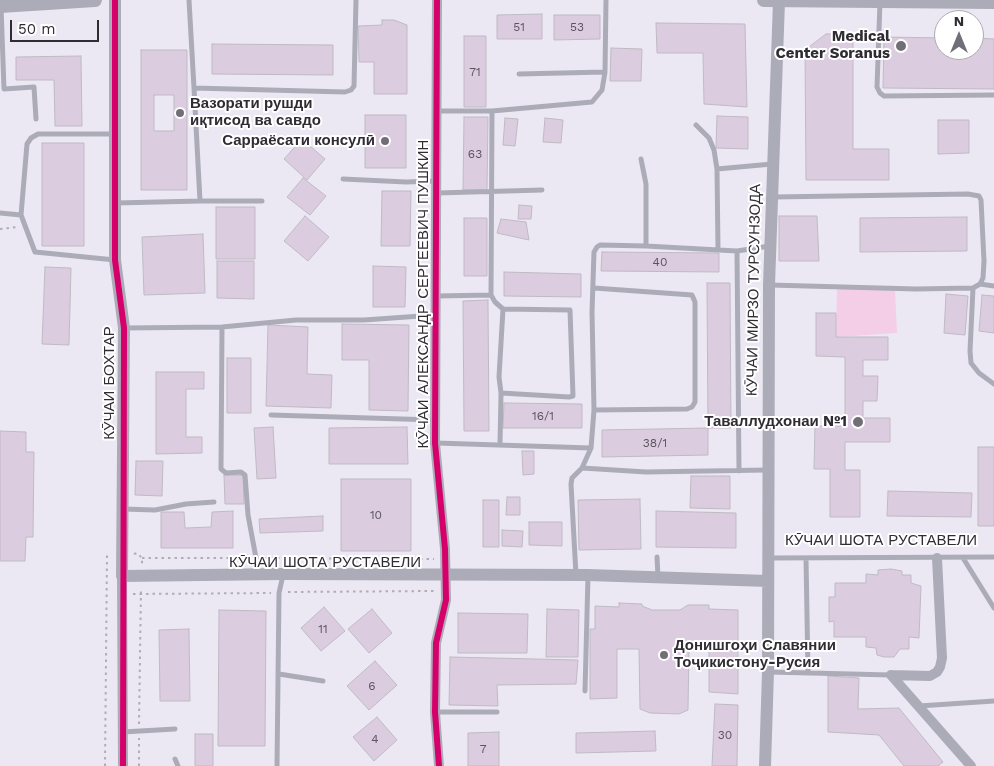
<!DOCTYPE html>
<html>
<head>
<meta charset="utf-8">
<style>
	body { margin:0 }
	#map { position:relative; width:994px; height:766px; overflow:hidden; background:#ece8f3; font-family:"Work Sans",sans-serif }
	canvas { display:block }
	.north { position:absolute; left:934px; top:10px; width:50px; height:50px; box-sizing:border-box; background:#fff; border:1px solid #acabae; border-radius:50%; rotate:0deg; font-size:14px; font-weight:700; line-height:20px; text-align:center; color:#302c34 }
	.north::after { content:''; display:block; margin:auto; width:18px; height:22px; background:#726e77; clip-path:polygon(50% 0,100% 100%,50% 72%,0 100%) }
	.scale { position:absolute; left:10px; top:20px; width:89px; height:22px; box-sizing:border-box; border:2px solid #302c34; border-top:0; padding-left:6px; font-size:15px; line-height:18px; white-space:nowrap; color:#302c34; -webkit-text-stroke:4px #fff; paint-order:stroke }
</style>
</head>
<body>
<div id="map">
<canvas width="994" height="766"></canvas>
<div class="north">N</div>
<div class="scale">50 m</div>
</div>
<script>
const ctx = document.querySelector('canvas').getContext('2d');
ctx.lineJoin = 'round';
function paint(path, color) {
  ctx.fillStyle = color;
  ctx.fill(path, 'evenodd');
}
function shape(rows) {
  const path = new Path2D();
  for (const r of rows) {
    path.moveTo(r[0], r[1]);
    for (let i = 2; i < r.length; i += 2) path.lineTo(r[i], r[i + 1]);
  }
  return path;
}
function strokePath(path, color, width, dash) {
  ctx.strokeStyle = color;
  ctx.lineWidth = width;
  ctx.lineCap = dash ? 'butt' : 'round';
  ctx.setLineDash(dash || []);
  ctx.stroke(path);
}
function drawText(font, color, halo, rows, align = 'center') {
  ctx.font = font + ' "Work Sans",sans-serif';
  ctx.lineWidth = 4;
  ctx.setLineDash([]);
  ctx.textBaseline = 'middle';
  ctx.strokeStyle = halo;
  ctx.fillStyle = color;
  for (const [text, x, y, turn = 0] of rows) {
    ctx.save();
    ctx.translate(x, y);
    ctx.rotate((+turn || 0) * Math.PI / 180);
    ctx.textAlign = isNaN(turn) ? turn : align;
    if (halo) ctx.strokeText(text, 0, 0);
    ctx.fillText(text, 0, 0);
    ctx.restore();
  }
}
paint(shape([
	[837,289,895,289,897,333,836,337]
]), '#f4cee7');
const building = shape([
	[542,14,542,39,497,39,497,15,542,14],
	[554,15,600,15,600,39,554,40,554,15],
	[382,20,394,20,407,25,407,94,374,94,374,62,359,62,358,26,382,25,382,20],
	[656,23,745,24,747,107,704,104,703,53,657,53,656,23],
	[826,34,853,34,853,149,889,149,889,180,806,180,805,50,826,34],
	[464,36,486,36,486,107,464,107,464,36],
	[884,37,944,38,944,50,974,50,974,38,994,39,994,89,883,88,884,37],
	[212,44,333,45,333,75,212,74,212,44],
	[611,48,642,49,641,81,610,81,611,48],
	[141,50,187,50,187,190,141,190,141,50],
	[154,95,174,95,174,131,154,131,154,95],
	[81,56,82,126,55,126,54,80,16,80,16,57,81,56],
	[365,115,406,115,406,168,365,168,365,115],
	[717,116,748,117,748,149,716,148,717,116],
	[464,117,488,117,487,190,463,190,464,117],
	[505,118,518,119,515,146,503,145,505,118],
	[545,118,563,120,561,143,543,142,545,118],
	[938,120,969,120,969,153,938,154,938,120],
	[302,139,325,159,307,180,284,159,302,139],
	[42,143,84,143,84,246,42,246,42,143],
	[303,178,326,196,310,215,287,197,303,178],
	[382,191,411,191,410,246,381,246,382,191],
	[519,205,532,206,531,219,518,219,519,205],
	[216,207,255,207,255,259,216,259,216,207],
	[305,216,329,237,308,261,284,241,305,216],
	[779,216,817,216,819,261,779,261,779,216],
	[967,217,967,251,860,252,860,218,967,217],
	[464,218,487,218,487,276,464,276,464,218],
	[501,219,526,222,529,240,497,233,501,219],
	[203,234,205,293,144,295,142,237,203,234],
	[602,252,719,253,719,272,601,271,602,252],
	[217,261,254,261,254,299,217,298,217,261],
	[373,266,406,267,405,307,373,307,373,266],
	[45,267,71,268,69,345,42,344,45,267],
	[504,272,581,274,581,297,504,296,504,272],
	[707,283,730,283,731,428,708,428,707,283],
	[946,294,968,296,965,335,944,333,946,294],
	[982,295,994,296,994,333,979,331,982,295],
	[488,300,489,431,464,431,463,301,488,300],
	[816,313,836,313,836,337,888,337,888,360,863,360,863,376,878,376,877,401,863,401,863,418,890,418,890,442,845,442,845,470,860,470,860,517,830,517,830,469,814,469,815,426,845,426,845,357,816,356,816,313],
	[342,324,409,325,408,411,369,410,369,360,342,360,342,324],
	[268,325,308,327,307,374,332,375,331,408,266,406,268,325],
	[227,358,251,358,251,413,227,413,227,358],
	[156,372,204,372,204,389,186,389,186,437,202,437,202,453,156,454,156,372],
	[504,403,582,404,582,428,503,428,504,403],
	[273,427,276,478,257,479,254,428,273,427],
	[407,427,408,464,329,464,329,428,407,427],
	[708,428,708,455,602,457,602,430,708,428],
	[0,431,26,432,26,452,34,452,33,537,26,537,25,561,0,561,0,431],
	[978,447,994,447,994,526,978,526,978,447],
	[522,451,534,451,534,474,523,475,522,451],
	[136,461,163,461,162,496,135,495,136,461],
	[224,475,243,475,244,504,225,504,224,475],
	[691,476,730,476,730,509,690,508,691,476],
	[341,479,411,479,411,551,341,551,341,479],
	[888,491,972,493,971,517,887,516,888,491],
	[507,497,520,497,520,515,506,515,507,497],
	[640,499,641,549,579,550,578,500,640,499],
	[483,500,499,500,499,547,483,547,483,500],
	[233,511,233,548,161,548,161,512,184,512,185,528,211,527,212,512,233,511],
	[656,511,736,513,736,548,656,547,656,511],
	[323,516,323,531,260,533,259,519,323,516],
	[529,522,562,522,562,546,529,545,529,522],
	[502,530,523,531,522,547,502,546,502,530],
	[891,569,902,571,902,575,911,575,911,583,921,586,919,638,909,637,909,649,900,649,894,657,884,657,877,655,876,648,866,647,866,637,834,637,834,621,829,622,829,597,835,597,835,583,866,583,866,574,878,575,878,570,891,569],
	[619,603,642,604,642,606,652,610,680,610,688,605,709,605,709,609,738,610,738,694,709,692,709,650,689,650,688,710,679,714,650,713,640,709,639,649,617,649,617,698,590,699,590,629,595,629,595,606,619,607,619,603],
	[324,607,345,631,321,651,301,628,324,607],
	[372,609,392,633,369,653,348,629,372,609],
	[547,609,579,610,578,657,546,657,547,609],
	[219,610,266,611,265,746,218,746,219,610],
	[458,613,528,614,527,653,458,653,458,613],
	[189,629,190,701,160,701,159,630,189,629],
	[450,657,578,660,576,684,497,685,498,706,449,705,450,657],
	[375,661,397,685,369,710,347,686,375,661],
	[828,676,859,678,858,709,899,708,943,762,938,766,904,766,879,735,828,732,828,676],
	[715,704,738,705,737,766,712,766,715,704],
	[377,717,397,740,374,761,353,737,377,717],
	[655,731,656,751,576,753,576,733,655,731],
	[499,732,499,766,468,766,468,733,499,732],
	[195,734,213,734,213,766,195,766,195,734]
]);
paint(building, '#dbccdf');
strokePath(building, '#bfbac2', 1);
strokePath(shape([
	[0,229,17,227],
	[134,554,137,553,142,558,142,564],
	[142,558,247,558],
	[264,558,434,559],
	[288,592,436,591],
	[133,594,271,593],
	[139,724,141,588],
	[105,766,107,554,109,554],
	[139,766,139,738]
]), '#afadb8', 2, [2.5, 4]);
strokePath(shape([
	[189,0,194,88,345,92,351,90,354,86,356,0],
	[880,2,877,87,880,93,884,96,994,95],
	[1,6,4,89,34,87,36,119],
	[519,74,605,72],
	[438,111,492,111,592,102,602,90,605,72,606,0],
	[696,125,709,138,714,150,717,169],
	[641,159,646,184,646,246],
	[343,179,406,182,436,181],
	[437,193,542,190],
	[200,201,262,201],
	[116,203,200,201,194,88],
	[0,213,21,215],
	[718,249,717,169,772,164],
	[737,251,739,471],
	[115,260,35,252,21,215,27,144,31,138,38,134,115,134],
	[980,284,994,286],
	[770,285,916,289,973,288,980,284,983,278,984,261,981,200,979,196,968,194,773,197],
	[973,288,970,351,971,363,979,373,994,384],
	[491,295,495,302,503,309,570,310,573,396,569,397,501,393,499,377,503,309],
	[436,296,491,295,492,111],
	[222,327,221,469,226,473,241,472,245,475,248,515,259,574],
	[124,328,222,327,296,320,364,320,435,315],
	[594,410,687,409,692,407,695,402,695,302,692,295,594,288],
	[271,415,435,420],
	[436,443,591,448,594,410,592,312,594,252,597,247,600,245,646,246,737,251,770,246],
	[500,444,501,393],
	[582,468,646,472,767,470],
	[123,509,155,510,186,504,214,502],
	[657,557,658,577],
	[770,558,994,557],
	[806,558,808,672],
	[963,558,994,608],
	[576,575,571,484,572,478,582,468,591,448],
	[769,672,891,675],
	[279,674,323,681],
	[585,691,588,576],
	[919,706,994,701],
	[435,712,497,712],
	[123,732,175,729],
	[175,759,178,766],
	[277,766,279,593,283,575]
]), '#acacb8', 5);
strokePath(shape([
	[437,0,435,443,445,549,446,600,436,643,435,712,439,766],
	[122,576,123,766],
	[891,675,930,676,937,672,940,667,942,658,937,558],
	[891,675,971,766]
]), '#acacb8', 10);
strokePath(shape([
	[115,0,115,260,124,328,122,576,283,574,588,575,768,581],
	[765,766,768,672,769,285,779,1]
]), '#acacb8', 12);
strokePath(shape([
	[764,0,994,2],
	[0,6,95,0]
]), '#acabb8', 14);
strokePath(shape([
	[115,0,115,260,124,328,123,766],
	[437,0,435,443,445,549,446,600,436,643,435,712,439,766]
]), '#d6006c', 6);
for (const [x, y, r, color] of [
	[901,46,6,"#726e77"],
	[180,113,5,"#726e77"],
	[385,141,5,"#726e77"],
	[858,422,6,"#726e77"],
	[664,655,5,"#726e77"]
]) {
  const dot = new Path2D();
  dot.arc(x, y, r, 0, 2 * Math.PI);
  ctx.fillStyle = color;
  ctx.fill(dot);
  strokePath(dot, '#fff', 2);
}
drawText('12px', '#5b545f', null, [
	["51",519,27],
	["53",577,27],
	["71",475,72],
	["63",475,154],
	["40",660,262],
	["16/1",543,416],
	["38/1",655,443],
	["10",376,515],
	["11",323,629],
	["6",372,686],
	["30",725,735],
	["4",375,739],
	["7",483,749]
]);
drawText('bold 15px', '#302c34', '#fff', [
	["Medical",890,37],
	["Center Soranus",890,54],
	["Вазорати рушди",190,104,"left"],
	["иқтисод ва савдо",190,121,"left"],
	["Сарраёсати консулӣ",375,141],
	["Таваллудхонаи №1",847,422],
	["Донишгоҳи Славянии",674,646,"left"],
	["Тоҷикистону-Русия",674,663,"left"]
], 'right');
drawText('15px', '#302c34', '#fff', [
	["КӮЧАИ МИРЗО ТУРСУНЗОДА",754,290,-89],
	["КӮЧАИ АЛЕКСАНДР СЕРГЕЕВИЧ ПУШКИН",424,294,-90],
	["КӮЧАИ БОХТАР",110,383,-90],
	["КӮЧАИ ШОТА РУСТАВЕЛИ",881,541],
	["КӮЧАИ ШОТА РУСТАВЕЛИ",325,563]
]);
</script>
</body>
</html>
